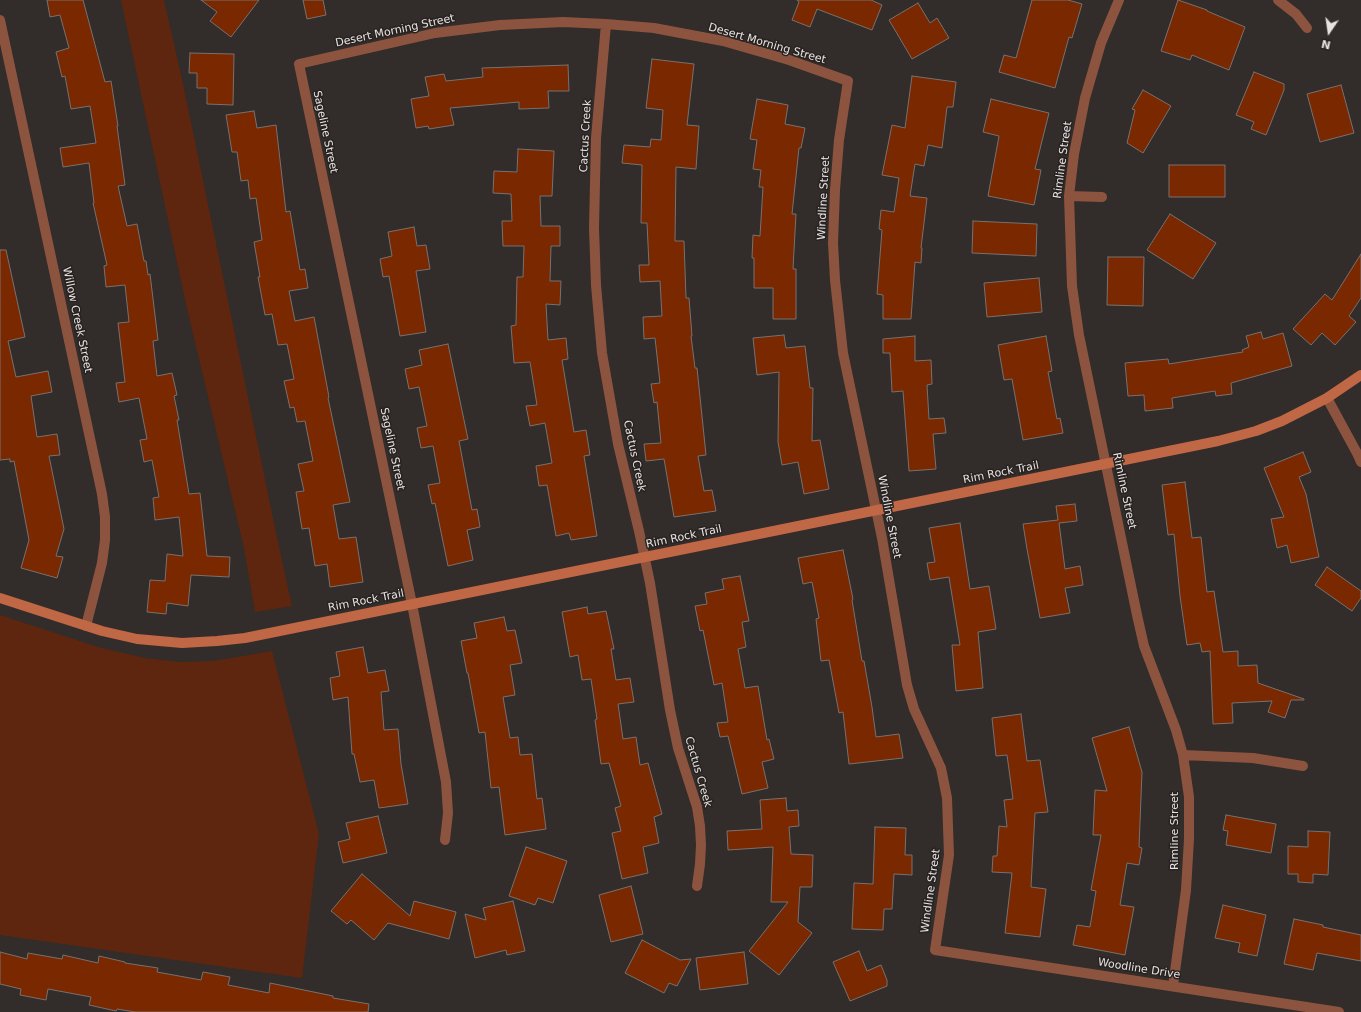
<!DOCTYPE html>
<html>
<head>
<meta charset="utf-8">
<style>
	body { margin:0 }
	#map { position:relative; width:1361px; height:1012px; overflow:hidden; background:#322c2a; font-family:"DejaVu Sans",sans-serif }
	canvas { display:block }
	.north { position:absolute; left:1309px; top:12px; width:40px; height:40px; -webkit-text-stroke:3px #282321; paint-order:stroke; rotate:193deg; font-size:11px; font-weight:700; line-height:16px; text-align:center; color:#e7e3e2 }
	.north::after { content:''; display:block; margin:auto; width:14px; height:18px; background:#e7e3e2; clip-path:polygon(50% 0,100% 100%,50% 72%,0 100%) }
</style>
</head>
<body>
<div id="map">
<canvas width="1361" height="1012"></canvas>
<div class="north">N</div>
</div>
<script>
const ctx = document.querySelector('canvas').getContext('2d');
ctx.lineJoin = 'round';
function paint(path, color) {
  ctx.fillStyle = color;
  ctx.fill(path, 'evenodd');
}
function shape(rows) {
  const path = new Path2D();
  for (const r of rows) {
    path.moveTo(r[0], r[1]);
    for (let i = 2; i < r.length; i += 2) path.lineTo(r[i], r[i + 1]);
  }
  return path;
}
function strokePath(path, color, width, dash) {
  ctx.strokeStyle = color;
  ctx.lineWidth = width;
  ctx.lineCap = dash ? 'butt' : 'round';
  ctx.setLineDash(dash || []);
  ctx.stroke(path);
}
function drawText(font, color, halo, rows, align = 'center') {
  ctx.font = font + ' "DejaVu Sans",sans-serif';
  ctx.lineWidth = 3;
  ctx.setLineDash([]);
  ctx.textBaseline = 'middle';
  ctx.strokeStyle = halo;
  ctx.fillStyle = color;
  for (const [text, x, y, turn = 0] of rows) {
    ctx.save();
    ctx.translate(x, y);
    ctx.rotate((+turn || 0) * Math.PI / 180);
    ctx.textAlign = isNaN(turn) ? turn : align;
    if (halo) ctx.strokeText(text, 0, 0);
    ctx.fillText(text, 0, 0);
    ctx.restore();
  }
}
paint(shape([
	[121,0,164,0,183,84,279,547,292,606,255,612,244,548,186,304],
	[0,615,101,648,145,658,179,662,213,661,272,651,319,834,302,978,0,935]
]), '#5e260e');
const building = shape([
	[47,0,83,0,105,82,111,81,118,126,117,126,125,185,118,186,127,226,137,224,144,261,146,261,148,275,150,274,158,340,153,341,157,376,172,373,177,395,174,396,179,420,177,420,189,494,200,493,207,556,230,557,229,577,191,575,188,606,167,603,166,614,147,612,150,580,165,581,167,554,183,556,179,517,155,520,153,498,159,497,152,460,144,462,140,440,147,439,139,398,119,402,116,383,125,382,118,323,129,322,125,285,106,287,104,266,107,265,93,203,94,203,89,163,63,167,60,148,96,143,90,106,71,109,65,76,62,77,56,52,69,48,60,15,50,17,47,0],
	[201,0,259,0,231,37,210,21,217,12,201,0],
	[303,0,323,0,326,15,307,19,303,0],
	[797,0,871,0,882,5,872,30,817,9,810,27,792,20,799,2,797,0],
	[1032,0,1068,0,1082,4,1072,38,1069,37,1055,88,999,72,1004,55,1016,58,1032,0],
	[1178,0,1207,10,1207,11,1245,27,1229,70,1192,55,1190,60,1161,51,1178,0],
	[918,3,930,23,937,18,949,38,912,59,889,20,918,3],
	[190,53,234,54,233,105,207,104,207,88,197,88,197,73,189,73,190,53],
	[652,59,694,64,687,125,699,126,696,169,676,167,675,241,684,241,686,298,689,298,692,336,691,336,695,368,697,368,706,455,698,456,704,491,712,490,716,511,674,517,664,459,646,461,644,444,661,443,657,402,654,403,651,384,660,383,655,338,644,339,643,317,662,316,660,281,640,282,639,265,649,265,647,223,641,223,642,165,622,163,624,145,650,147,651,139,661,140,663,110,646,108,652,59],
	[568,65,569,91,548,91,549,108,519,109,519,102,450,108,454,125,429,129,428,126,416,128,411,99,429,96,425,77,444,74,446,81,483,77,482,68,568,65],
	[1254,72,1284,84,1284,90,1266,135,1251,129,1254,122,1236,115,1254,72],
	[912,76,956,82,953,107,947,107,942,148,928,145,924,166,915,164,910,196,927,198,921,248,922,248,921,263,915,262,911,319,883,319,883,295,877,294,882,230,879,229,881,210,894,212,899,178,882,175,892,125,905,128,912,76],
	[1341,85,1354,133,1320,142,1307,94,1341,85],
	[1143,90,1171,106,1143,153,1127,143,1135,110,1132,109,1143,90],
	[757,99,788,105,785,124,805,128,801,148,799,148,792,214,796,214,793,269,796,269,796,319,773,319,773,288,754,288,754,258,752,258,753,235,760,236,763,187,759,187,761,170,753,169,757,140,750,139,757,99],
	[991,99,1049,113,1035,169,1041,170,1034,205,988,196,999,136,983,132,991,99],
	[254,111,257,128,276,125,286,212,290,211,300,270,305,269,308,288,289,291,295,321,314,317,329,397,328,398,350,502,333,505,339,539,356,537,363,582,330,587,327,564,315,566,309,528,302,529,296,492,304,491,298,464,313,461,305,421,297,422,294,407,290,408,284,381,294,379,287,344,278,345,272,314,265,315,258,277,260,277,254,242,262,240,256,198,250,199,248,180,241,181,237,152,232,152,226,115,254,111],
	[518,149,554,151,552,196,540,196,541,226,560,226,560,246,551,246,550,281,561,281,560,305,546,304,548,340,566,338,568,359,562,360,574,432,586,430,590,455,584,456,597,536,571,540,569,533,556,536,547,485,539,486,536,466,552,463,545,423,530,426,526,406,537,405,530,362,514,363,511,326,516,325,517,277,523,277,524,246,503,246,502,221,512,221,511,194,493,193,494,171,517,172,518,149],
	[1169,165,1225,165,1225,197,1169,197,1169,165],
	[1170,214,1216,243,1193,279,1147,250,1170,214],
	[973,221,1037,224,1036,256,972,253,973,221],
	[414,227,417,246,426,245,430,269,416,271,426,332,400,336,389,276,383,277,380,259,392,256,388,232,414,227],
	[0,250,6,250,25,337,8,341,16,377,48,371,52,392,31,396,37,437,57,434,60,455,49,456,64,529,56,556,63,557,57,578,21,568,29,540,14,461,10,462,10,459,0,460,0,250],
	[1361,254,1361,298,1349,316,1356,322,1335,345,1322,333,1311,345,1293,329,1325,294,1332,300,1361,254],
	[1108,257,1144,257,1143,306,1107,305,1108,257],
	[1039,278,1042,312,987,317,984,283,1039,278],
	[1261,332,1263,339,1283,333,1292,366,1231,383,1232,394,1216,396,1215,391,1172,398,1173,408,1145,411,1144,395,1128,396,1125,363,1168,359,1169,364,1243,352,1242,350,1249,347,1246,336,1261,332],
	[784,335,786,348,805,346,810,388,813,388,812,441,820,440,829,489,804,494,798,462,782,465,778,442,779,372,757,375,753,338,784,335],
	[915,336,915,361,931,360,932,384,927,385,929,419,944,418,946,433,933,434,936,469,909,471,903,391,892,392,890,353,883,353,883,339,915,336],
	[1046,336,1052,371,1048,372,1057,419,1060,418,1063,433,1023,440,1012,379,1004,380,998,345,1046,336],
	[448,344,468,439,459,441,472,510,477,509,480,527,467,530,473,560,448,566,435,503,432,504,428,485,440,483,433,446,421,448,417,428,427,426,419,387,409,389,405,369,422,365,419,350,448,344],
	[1303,452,1311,472,1299,477,1306,494,1319,557,1291,563,1287,545,1277,548,1271,519,1284,517,1264,468,1303,452],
	[1185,482,1192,538,1201,537,1207,592,1214,591,1223,652,1238,651,1238,666,1257,665,1258,683,1304,699,1304,700,1291,700,1285,718,1268,712,1272,701,1232,703,1233,723,1213,724,1210,651,1202,652,1200,643,1187,645,1180,596,1174,534,1168,535,1162,485,1185,482],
	[1075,504,1077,521,1059,523,1065,569,1080,566,1083,585,1065,588,1070,613,1040,618,1027,549,1023,524,1058,520,1056,506,1075,504],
	[960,523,970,589,989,586,996,629,978,632,983,688,956,691,952,645,960,645,949,577,930,580,927,563,935,562,929,528,960,523],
	[843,550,853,599,852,600,862,661,864,661,872,707,876,737,899,734,903,758,849,764,843,712,839,713,829,660,821,661,816,619,819,618,812,582,803,584,798,558,843,550],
	[1327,567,1361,591,1361,598,1352,611,1315,585,1327,567],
	[740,576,749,621,742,622,746,647,738,649,745,688,758,686,767,740,769,739,774,759,762,762,768,788,742,794,728,736,720,737,717,723,728,722,722,683,714,685,703,630,700,631,695,606,707,604,705,593,724,589,722,579,740,576],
	[587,607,588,614,606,611,614,649,611,649,616,680,630,678,634,702,618,704,623,739,636,737,640,765,648,763,662,814,654,817,659,843,643,847,648,873,622,879,612,833,621,831,615,808,621,806,609,763,601,764,595,720,597,719,591,679,582,680,578,655,570,657,562,612,587,607],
	[504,617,507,631,515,630,522,663,510,665,515,695,503,697,510,738,518,737,520,755,532,754,537,799,542,798,546,829,505,835,499,787,491,788,485,732,479,733,468,673,467,673,461,641,477,638,474,623,504,617],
	[363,647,368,673,385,670,389,691,381,692,384,730,398,729,401,764,408,804,379,808,374,780,360,782,354,754,352,754,348,697,333,700,330,678,340,676,336,652,363,647],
	[1021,714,1027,761,1040,760,1048,812,1035,813,1031,887,1046,889,1040,937,1005,933,1012,873,992,872,993,856,997,856,999,826,1007,827,1004,800,1013,799,1007,755,996,756,992,718,1021,714],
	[1129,727,1142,772,1139,847,1142,848,1139,865,1127,863,1120,905,1134,907,1125,955,1073,945,1077,925,1090,927,1096,891,1091,890,1101,835,1093,835,1095,790,1107,791,1092,738,1129,727],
	[786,798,787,811,798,810,799,826,789,827,791,854,813,855,812,887,800,887,798,922,812,933,779,975,749,951,788,902,771,902,773,847,728,850,727,831,762,829,760,800,786,798],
	[1226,815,1276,824,1271,853,1226,845,1228,831,1223,830,1226,815],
	[378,816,387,853,343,863,338,842,350,839,346,823,378,816],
	[875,827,906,828,905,855,912,855,912,875,894,874,892,909,884,909,883,930,852,929,854,883,873,884,875,827],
	[1308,831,1330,832,1328,875,1313,874,1313,883,1298,882,1298,874,1288,874,1288,846,1308,847,1308,831],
	[526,847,567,861,553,903,538,898,535,905,509,896,526,847],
	[362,874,410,916,414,901,456,912,449,939,388,923,374,940,351,920,347,924,331,911,362,874],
	[631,886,643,934,611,942,599,895,631,886],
	[513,901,525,951,507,955,506,950,475,958,465,914,486,920,483,908,513,901],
	[1223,905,1266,915,1257,956,1238,952,1240,943,1215,938,1223,905],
	[1294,919,1323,925,1323,927,1361,935,1361,961,1317,953,1313,970,1284,964,1294,919],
	[642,940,680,960,691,959,677,986,669,983,664,993,625,973,642,940],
	[859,951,867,971,881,965,887,980,887,986,850,1001,833,962,859,951],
	[0,952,27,959,28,953,62,959,63,955,98,963,99,956,125,962,125,963,158,968,157,972,201,980,203,972,230,977,228,985,269,993,270,983,333,996,333,998,369,1004,368,1012,135,1012,117,1009,116,1011,89,1005,91,997,48,989,46,1000,20,995,21,989,0,984,0,952],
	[744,952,748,984,700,990,696,958,744,952]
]);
paint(building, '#7a2800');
strokePath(building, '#78716f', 1);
strokePath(shape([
	[1119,0,1101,43,1085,98,1074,154,1069,196,1072,286,1079,335,1137,615,1144,646,1176,730,1183,755,1189,797,1189,839,1186,890,1173,986],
	[1278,0,1296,14,1307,28],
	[0,20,102,494,105,517,105,540,102,563,86,626],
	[606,24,596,138,594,228,596,285,602,353,618,444,639,531,650,583,670,710,678,748,697,807,700,826,701,845,700,864,697,886],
	[1069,196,1102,197],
	[1327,398,1357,453,1361,462],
	[1183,755,1253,758,1303,766],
	[445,840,448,813,446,782,412,604,299,64,435,33,500,25,563,22,606,24,654,28,723,41,789,60,848,81,839,140,835,190,833,243,835,280,843,353,882,538,907,685,914,709,941,768,947,798,949,855,935,950,1339,1012]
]), '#8c543f', 10);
strokePath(shape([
	[0,598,102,631,137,639,182,643,217,641,245,638,1218,441,1256,431,1282,421,1327,398,1361,375]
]), '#c06745', 10);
drawText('11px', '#e7e3e2', '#282321', [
	["Desert Morning Street",395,31,-12],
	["Desert Morning Street",767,44,16],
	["Sageline Street",325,132,78],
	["Cactus Creek",586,136,-87],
	["Rimline Street",1063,160,-82],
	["Windline Street",824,198,-87],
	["Willow Creek Street",77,320,78],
	["Sageline Street",392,449,78],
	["Cactus Creek",634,456,78],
	["Rim Rock Trail",1001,473,-11],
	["Rimline Street",1124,491,78],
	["Windline Street",889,517,79],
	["Rim Rock Trail",684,537,-12],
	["Rim Rock Trail",366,601,-11],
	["Cactus Creek",698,772,74],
	["Rimline Street",1175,831,-90],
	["Windline Street",931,891,-82],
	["Woodline Drive",1139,969,9]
]);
</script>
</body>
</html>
